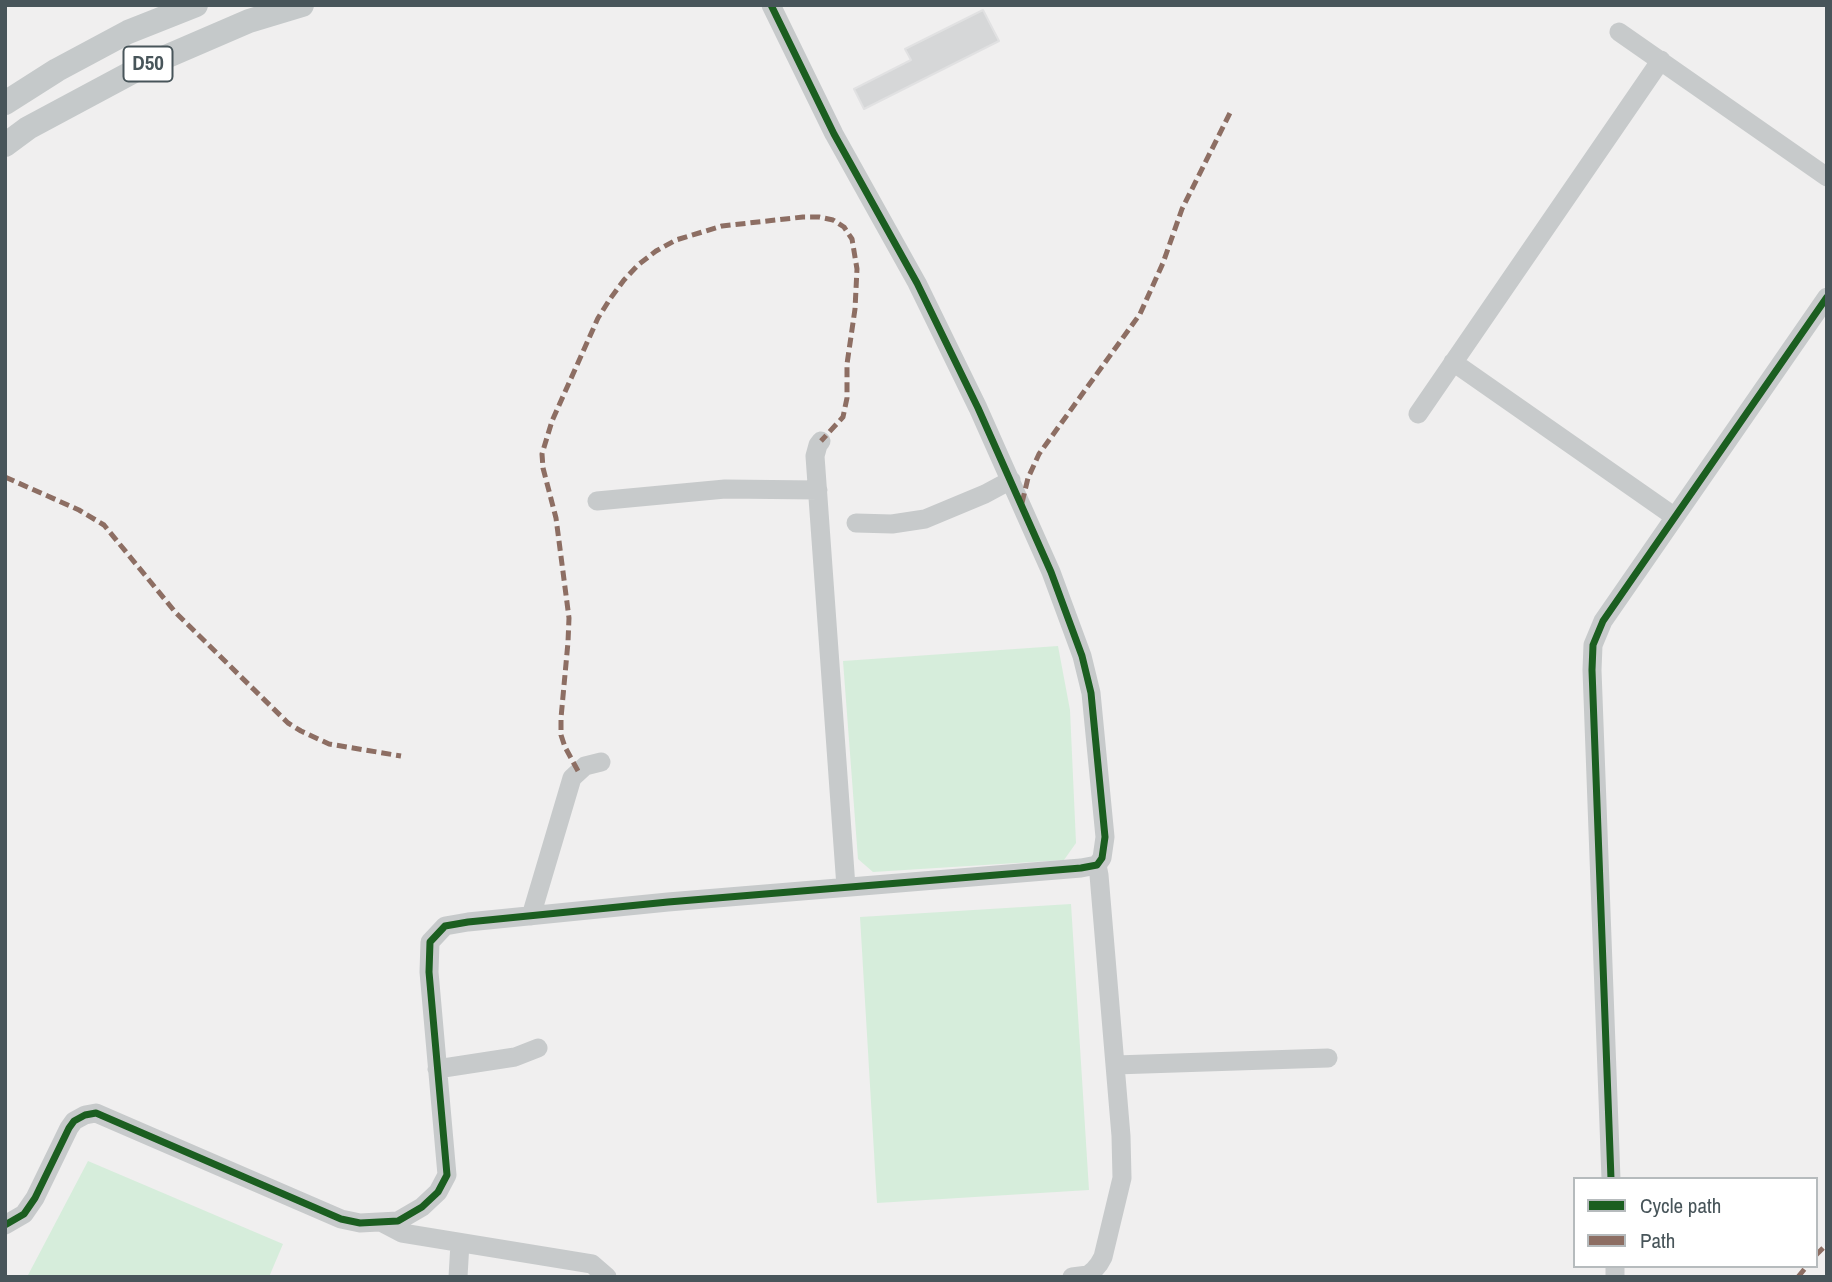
<!DOCTYPE html>
<html>
<head>
<meta charset="utf-8">
<style>
	body { margin:0 }
	#map { position:relative; width:1832px; height:1282px; overflow:hidden; background:#f0efef; font-family:"Archivo Narrow",sans-serif }
	canvas { display:block }
	.frame { position:absolute; inset:0; border:7px solid #48555a; pointer-events:none }
	.legend { position:absolute; left:1573px; top:1177px; width:245px; height:91px; box-sizing:border-box; background:#fff; border:2px solid #b6bbbd; margin:0; padding:9px 12px; list-style:none; font-size:21px; color:#48555a }
	.legend li { display:flex; align-items:center; gap:14px; height:35px }
	.legend b { width:35px; border:2px solid #b6bbbd }
</style>
</head>
<body>
<div id="map">
<canvas width="1832" height="1282"></canvas>
<div class="frame"></div>
<ul class="legend">
<li><b style="height:9px;background:#1b5e20"></b>Cycle path</li>
<li><b style="height:9px;background:#8d6e63"></b>Path</li>
</ul>
</div>
<script>
const ctx = document.querySelector('canvas').getContext('2d');
ctx.lineJoin = 'round';
function paint(path, color) {
  ctx.fillStyle = color;
  ctx.fill(path, 'evenodd');
}
function shape(rows) {
  const path = new Path2D();
  for (const r of rows) {
    path.moveTo(r[0], r[1]);
    for (let i = 2; i < r.length; i += 2) path.lineTo(r[i], r[i + 1]);
  }
  return path;
}
function strokePath(path, color, width, dash) {
  ctx.strokeStyle = color;
  ctx.lineWidth = width;
  ctx.lineCap = dash ? 'butt' : 'round';
  ctx.setLineDash(dash || []);
  ctx.stroke(path);
}
function drawText(font, color, halo, rows, align = 'center') {
  ctx.font = font + ' "Archivo Narrow",sans-serif';
  ctx.lineWidth = 5;
  ctx.setLineDash([]);
  ctx.textBaseline = 'middle';
  ctx.strokeStyle = halo;
  ctx.fillStyle = color;
  for (const [text, x, y, turn = 0] of rows) {
    ctx.save();
    ctx.translate(x, y);
    ctx.rotate((+turn || 0) * Math.PI / 180);
    ctx.textAlign = isNaN(turn) ? turn : align;
    if (halo) ctx.strokeText(text, 0, 0);
    ctx.fillText(text, 0, 0);
    ctx.restore();
  }
}
paint(shape([
	[1058,646,1070,710,1076,843,1064,860,873,872,858,859,843,661],
	[1071,904,1089,1190,877,1203,860,917],
	[88,1161,283,1244,269,1277,27,1277]
]), '#d6eddb');
const building = shape([
	[983,10,999,41,864,109,854,89,911,60,905,49,983,10]
]);
paint(building, '#d6d7d8');
strokePath(building, '#e1e1e2', 2);
strokePath(shape([
	[1619,32,1827,177],
	[1453,362,1675,517],
	[1418,414,1661,60],
	[821,441,818,445,815,456,846,887],
	[597,501,725,489,818,490],
	[856,523,892,524,925,519,985,494,1011,480],
	[531,916,572,778,585,766,601,762],
	[1115,1065,1328,1058],
	[437,1069,515,1057,538,1048],
	[1611,1179,1592,670,1593,645,1603,621,1827,297],
	[381,1222,402,1233,592,1264,607,1277],
	[5,1225,24,1214,35,1198,69,1128,74,1121,85,1115,96,1113,341,1219,360,1223,398,1221,422,1207,438,1192,447,1175,429,972,430,942,445,926,468,922,668,902,1081,868,1097,865,1102,858,1105,837,1091,693,1082,656,1051,572,978,408,917,283,834,134,771,5],
	[1615,1266,1615,1277],
	[458,1277,460,1243],
	[1072,1277,1088,1275,1094,1270,1099,1264,1103,1257,1122,1178,1121,1136,1115,1065,1099,875,1097,865]
]), '#c7cacb', 19);
strokePath(shape([
	[5,103,57,70,128,32,196,5],
	[5,145,28,128,140,68,249,21,302,5]
]), '#c5c9ca', 24);
strokePath(shape([
	[5,477,79,510,104,525,176,613,288,723,301,731,329,744,401,756],
	[1022,503,1028,478,1039,454,1140,314,1163,263,1182,209,1231,111],
	[578,771,565,747,561,735,561,718,568,642,569,618,556,518,543,468,542,454,552,421,598,318,610,299,624,280,638,265,656,251,676,240,722,226,803,217,819,217,833,220,844,227,852,239,857,269,855,309,847,364,847,398,843,417,821,441],
	[1816,1255,1827,1244],
	[1798,1277,1807,1266]
]), '#8d6e63', 5, [10, 5]);
strokePath(shape([
	[1611,1179,1592,670,1593,645,1603,621,1827,297],
	[5,1225,24,1214,35,1198,69,1128,74,1121,85,1115,96,1113,341,1219,360,1223,398,1221,422,1207,438,1192,447,1175,429,972,430,942,445,926,468,922,668,902,1081,868,1097,865,1102,858,1105,837,1091,693,1082,656,1051,572,978,408,917,283,834,134,771,5]
]), '#1b5e20', 7);
for (const [x, y, w] of [
	[148,64,49]
]) {
  const box = new Path2D();
  box.roundRect(x - w / 2, y - 17.5, w, 35, 5);
  ctx.fillStyle = '#fff';
  ctx.fill(box);
  strokePath(box, '#48555a', 2);
}
drawText('bold 21px', '#48555a', null, [
	["D50",148,64]
]);
</script>
</body>
</html>
